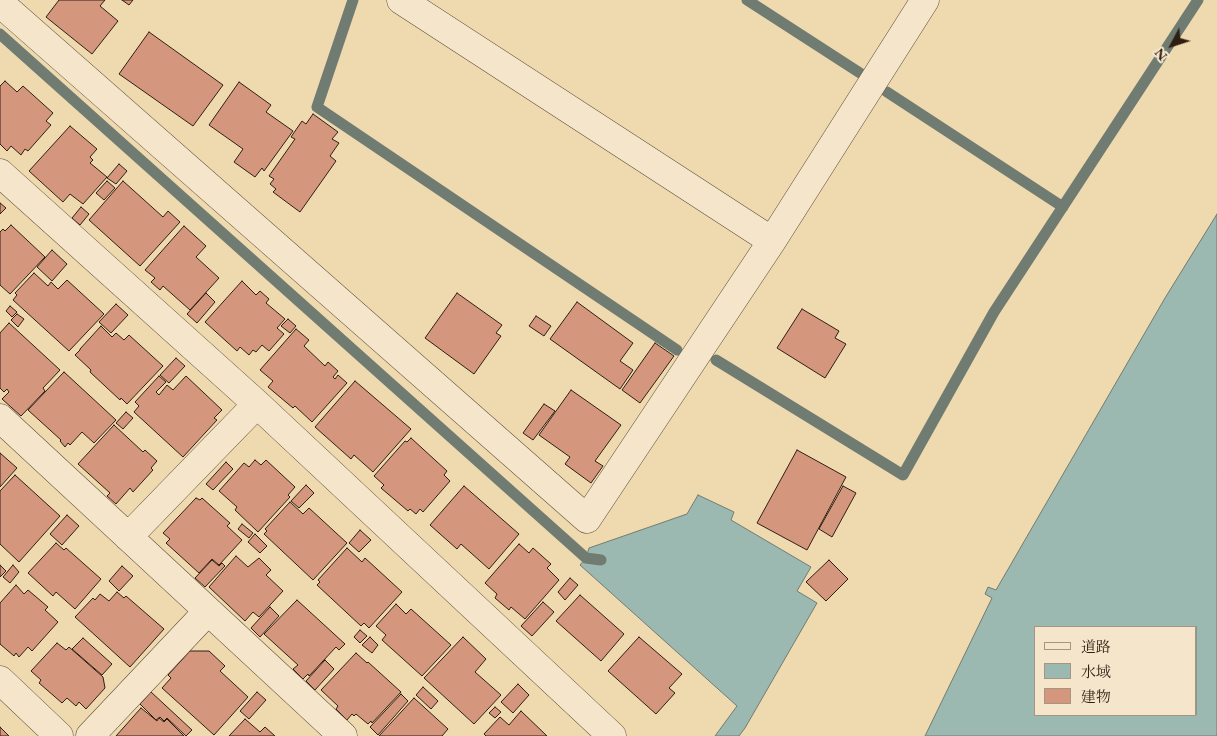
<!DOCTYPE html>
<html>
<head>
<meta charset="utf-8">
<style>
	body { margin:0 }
	#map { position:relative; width:1217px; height:736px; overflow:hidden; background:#efd9af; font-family:"EB Garamond","Noto Serif JP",serif }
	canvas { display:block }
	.legend { position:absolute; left:1034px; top:626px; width:162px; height:90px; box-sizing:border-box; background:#f5e6cb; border:1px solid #a69681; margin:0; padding:6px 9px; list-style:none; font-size:15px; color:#2f1f13 }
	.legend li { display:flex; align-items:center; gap:10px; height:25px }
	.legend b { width:25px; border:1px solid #a69681 }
	.north { position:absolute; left:1147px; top:20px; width:50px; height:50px; -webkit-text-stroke:4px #f5e6cb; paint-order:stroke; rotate:230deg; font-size:14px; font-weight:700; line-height:20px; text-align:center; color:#2f1f13 }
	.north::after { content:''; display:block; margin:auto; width:18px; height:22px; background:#2f1f13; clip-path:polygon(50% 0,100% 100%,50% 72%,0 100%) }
</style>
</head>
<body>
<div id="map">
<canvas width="1217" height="736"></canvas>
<ul class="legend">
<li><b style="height:6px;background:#f5e6cb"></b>道路</li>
<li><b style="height:14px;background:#9bb9b1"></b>水域</li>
<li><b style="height:14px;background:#d5967e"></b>建物</li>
</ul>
<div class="north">N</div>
</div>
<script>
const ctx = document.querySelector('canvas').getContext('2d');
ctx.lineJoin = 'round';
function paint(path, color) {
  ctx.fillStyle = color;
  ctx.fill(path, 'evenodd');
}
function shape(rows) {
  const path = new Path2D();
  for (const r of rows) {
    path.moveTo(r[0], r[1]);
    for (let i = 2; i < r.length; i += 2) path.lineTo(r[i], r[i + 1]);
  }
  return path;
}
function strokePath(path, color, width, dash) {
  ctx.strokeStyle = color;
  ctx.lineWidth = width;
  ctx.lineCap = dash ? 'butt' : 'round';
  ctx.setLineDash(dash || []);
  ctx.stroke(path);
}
const water = shape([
	[1217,214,1217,736,925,736,992,598,985,594,988,587,996,590,1165,298,1217,214],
	[1196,627,1196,715,1036,715,1036,627,1196,627],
	[698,495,734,512,731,520,811,567,797,591,817,603,745,728,739,736,715,736,737,706,580,565,586,558,589,548,687,514,698,495]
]);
paint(water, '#9bb9b1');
strokePath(water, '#707b72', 1);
strokePath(shape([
	[353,0,317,107,677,350],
	[747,0,860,73],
	[0,34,586,558,601,560],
	[887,92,1063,207],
	[716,360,903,475,994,312,1198,0]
]), '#707b72', 11);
const building = shape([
	[59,0,105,0,100,6,118,21,92,54,46,17,59,0],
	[122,0,133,0,129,5,122,0],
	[149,32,223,85,193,126,119,74,149,32],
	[5,81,17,92,23,86,53,113,46,121,51,125,28,151,25,149,21,155,11,146,7,151,0,144,0,86,5,81],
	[239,82,271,105,266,112,293,131,264,171,262,168,255,177,234,162,243,149,209,125,239,82],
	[313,114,338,132,332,139,339,143,330,156,336,161,300,212,273,192,276,189,270,184,274,179,269,176,295,139,291,137,302,121,306,124,313,114],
	[70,126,97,149,90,157,93,160,90,163,107,177,83,204,70,194,63,202,29,171,70,126],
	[119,164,127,171,116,184,107,178,119,164],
	[107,181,115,188,104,200,96,193,107,181],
	[123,181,163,217,168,211,180,222,140,266,89,220,123,181],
	[0,203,6,208,0,214,0,203],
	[81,207,89,214,80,225,72,218,81,207],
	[11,225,45,257,10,294,0,285,0,232,3,229,5,231,11,225],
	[184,226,206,246,196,257,219,278,190,310,163,286,160,290,151,282,155,278,145,270,184,226],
	[52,250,67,264,52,281,37,267,52,250],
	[34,273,48,286,51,282,58,289,67,280,104,314,69,351,13,300,17,295,15,293,34,273],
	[242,281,256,295,260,291,269,299,266,303,285,319,277,328,284,334,269,351,262,345,256,352,253,350,249,355,240,347,237,351,205,322,242,281],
	[206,293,215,302,197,323,187,314,206,293],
	[457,293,502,325,496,333,501,336,474,374,425,338,457,293],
	[577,302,633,343,620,361,633,370,620,389,550,339,577,302],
	[116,304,128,315,111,333,99,322,116,304],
	[10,306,17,312,12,317,6,311,10,306],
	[802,309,839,331,835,338,846,344,825,378,777,348,802,309],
	[17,314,24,319,18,327,11,320,17,314],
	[536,316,551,326,544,336,529,326,536,316],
	[288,319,296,326,290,333,281,326,288,319],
	[9,323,60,370,43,388,45,391,21,416,2,399,9,392,7,389,4,392,0,388,0,333,9,323],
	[101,326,112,337,116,333,124,340,129,335,163,366,127,404,121,398,120,400,90,372,91,370,75,355,80,350,80,349,101,326],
	[296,329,309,340,304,346,325,366,328,362,338,371,333,377,335,379,338,375,347,383,312,422,295,406,293,408,268,387,273,381,260,370,296,329],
	[655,343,674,356,640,403,622,390,655,343],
	[176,358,185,366,169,383,160,375,176,358],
	[64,372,116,420,94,443,82,432,70,445,68,443,65,447,60,441,61,440,28,410,64,372],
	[159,376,166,382,156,392,159,395,167,385,173,390,186,376,222,410,214,418,217,420,183,457,134,412,139,406,135,402,159,376],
	[355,381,411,429,373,472,354,455,351,459,315,427,355,381],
	[571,390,621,425,595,461,603,466,591,483,565,464,570,457,539,435,571,390],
	[544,404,555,411,533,440,523,433,544,404],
	[126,412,133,418,123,429,116,423,126,412],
	[114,425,143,452,145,450,157,461,151,468,153,470,133,492,130,488,116,504,107,496,110,493,78,464,114,425],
	[411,438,447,471,444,475,450,481,423,512,420,509,416,514,410,509,408,511,381,488,384,485,374,476,405,441,407,442,411,438],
	[797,450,846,477,807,550,757,523,797,450],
	[0,453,17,468,0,487,0,453],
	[255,460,261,465,266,460,295,487,288,495,290,497,258,532,235,510,237,507,219,491,244,463,249,467,255,460],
	[226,462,233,469,213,490,206,484,226,462],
	[15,475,60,516,19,562,0,544,0,491,15,475],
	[306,485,314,493,299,508,291,501,306,485],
	[464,486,519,534,489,569,461,544,457,549,430,525,464,486],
	[843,486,856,493,832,537,819,529,843,486],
	[196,498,200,500,202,498,230,523,227,526,242,540,219,565,212,559,199,573,166,543,170,539,163,533,196,498],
	[290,502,303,514,309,508,347,543,313,580,264,534,267,531,265,529,290,502],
	[67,515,79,526,62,545,50,534,67,515],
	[242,524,253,533,249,538,238,529,242,524],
	[360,530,371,540,359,552,349,543,360,530],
	[255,534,267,546,260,553,248,542,255,534],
	[56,543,64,550,66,548,101,579,75,609,56,592,53,596,28,573,56,543],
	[519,544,529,553,533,548,551,564,547,568,559,580,525,619,511,607,509,610,495,598,497,594,485,583,519,544],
	[347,548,362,562,365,558,402,592,369,628,364,623,361,626,317,585,320,582,318,580,347,548],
	[236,556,248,567,259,558,271,570,266,575,283,591,259,617,253,612,245,621,209,587,236,556],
	[212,560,219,566,222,563,225,566,205,587,195,578,212,560],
	[829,560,848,579,826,601,806,582,829,560],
	[0,565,6,571,0,577,0,565],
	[13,565,19,572,10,583,3,577,13,565],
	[122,566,133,576,119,591,109,581,122,566],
	[570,578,578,585,565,600,558,592,570,578],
	[16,585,24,594,28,590,48,607,45,610,58,622,32,651,28,647,19,657,16,653,14,656,0,644,0,603,16,585],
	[117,592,124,598,126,596,164,629,130,667,75,617,93,598,95,600,100,594,109,601,117,592],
	[580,595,624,634,601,661,556,621,580,595],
	[297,600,345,644,339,650,336,647,309,676,308,674,303,679,293,669,298,665,264,634,297,600],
	[543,602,554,612,532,636,521,626,543,602],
	[396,604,406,614,411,609,451,645,422,676,382,640,386,635,376,626,396,604],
	[270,607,279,616,260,637,251,628,270,607],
	[360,630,367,636,360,643,354,637,360,630],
	[370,637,378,645,372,653,362,645,370,637],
	[463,637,486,659,475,672,501,695,474,724,424,678,463,637],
	[639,637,682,674,669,688,675,693,656,714,608,671,639,637],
	[83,638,112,664,102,675,72,649,83,638],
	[57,643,66,650,69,647,103,677,105,688,86,709,79,702,76,706,67,698,62,703,39,683,41,680,31,671,57,643],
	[190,651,209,651,225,666,220,671,248,697,214,735,162,688,171,678,168,675,190,651],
	[356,653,367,663,368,662,401,692,372,723,371,721,368,724,356,714,354,716,352,714,347,720,336,709,338,706,321,690,356,653],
	[325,660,334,669,315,690,306,681,325,660],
	[518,684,529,695,513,713,501,702,518,684],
	[423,687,438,701,431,709,416,695,423,687],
	[151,692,192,730,186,736,167,718,164,721,160,717,156,720,140,704,151,692],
	[257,692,266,700,249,719,240,711,257,692],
	[401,694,408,701,378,735,370,727,401,694],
	[414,698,448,729,442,736,379,736,414,698],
	[495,707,501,712,495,718,489,713,495,707],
	[141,708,157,721,159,718,164,722,167,719,184,736,116,736,141,708],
	[521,711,547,736,486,736,484,734,500,717,509,725,521,711],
	[245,719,260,732,265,727,275,736,229,736,245,719],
	[0,727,9,736,0,736,0,727]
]);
paint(building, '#d5967e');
strokePath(building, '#2f1f13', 1);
const minor = shape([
	[401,0,772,241],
	[0,3,587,519,772,241,925,0],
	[0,173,257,404,612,736],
	[0,418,343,736],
	[128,537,257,404],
	[0,680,59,736],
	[90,736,208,611]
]);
strokePath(minor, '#5f4e3a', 29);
strokePath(minor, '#f5e6cb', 28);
</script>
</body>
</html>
